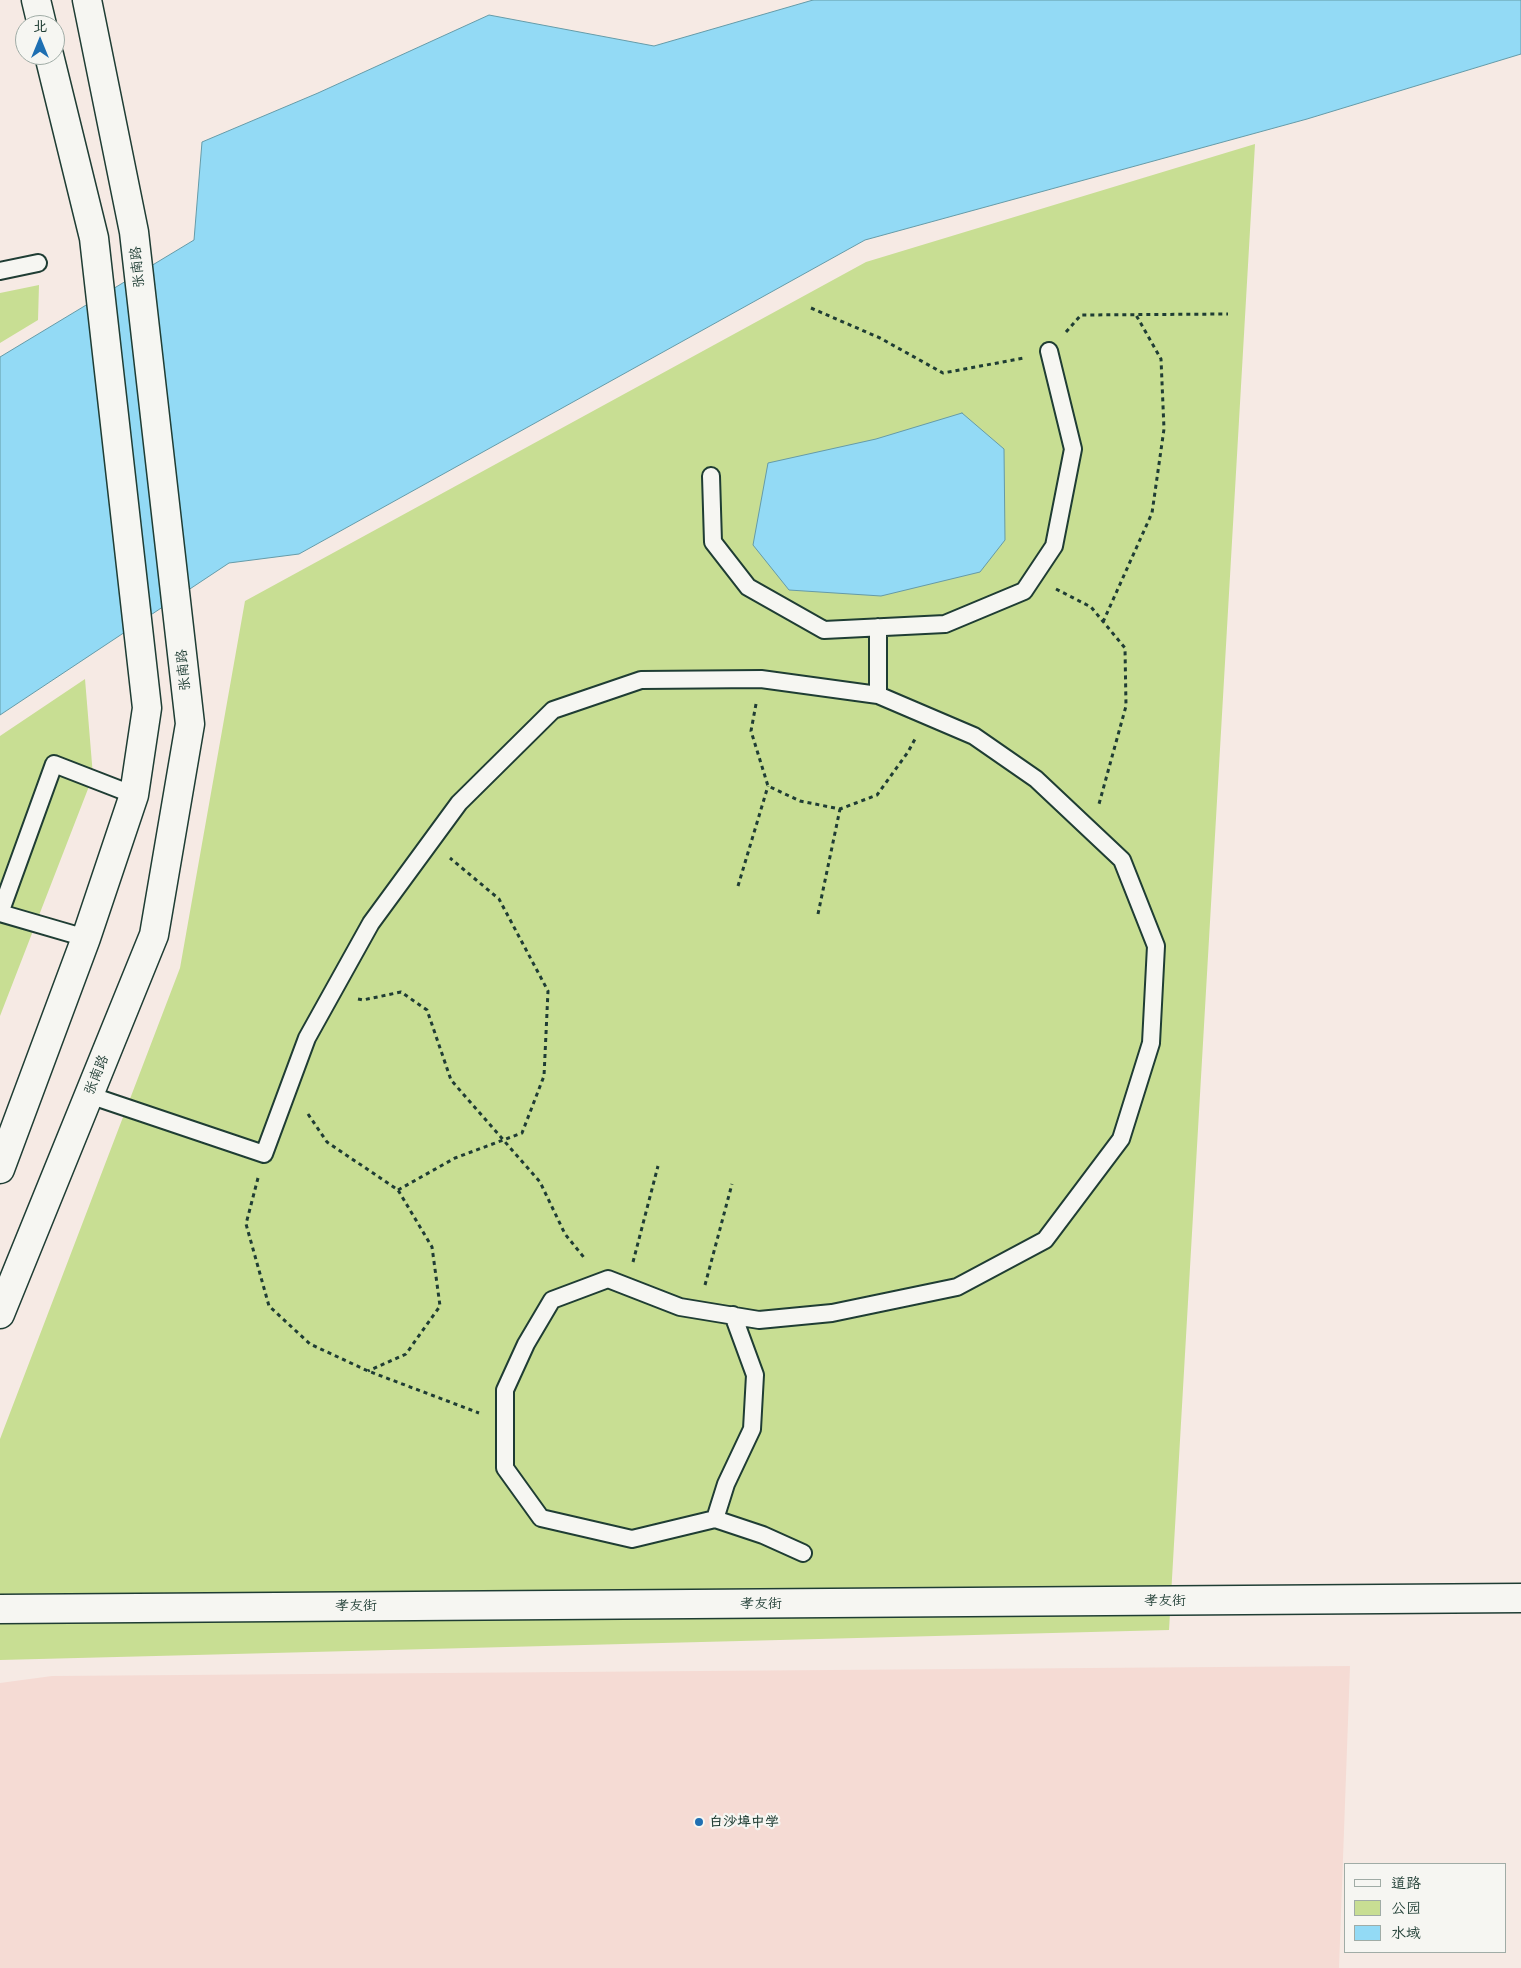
<!DOCTYPE html>
<html>
<head>
<meta charset="utf-8">
<style>
	body { margin:0 }
	#map { position:relative; width:1521px; height:1968px; overflow:hidden; background:#f6eae4; font-family:"Shantell Sans","LXGW WenKai TC",sans-serif }
	canvas { display:block }
	.legend { position:absolute; left:1344px; top:1863px; width:162px; height:90px; box-sizing:border-box; background:#f6f6f2; border:1px solid #a0aca6; margin:0; padding:6px 9px; list-style:none; font-size:15px; color:#1f3d34 }
	.legend li { display:flex; align-items:center; gap:10px; height:25px }
	.legend b { width:25px; border:1px solid #a0aca6 }
	.north { position:absolute; left:15px; top:15px; width:50px; height:50px; box-sizing:border-box; background:#f6f6f2; border:1px solid #a0aca6; border-radius:50%; rotate:0deg; font-size:14px; font-weight:700; line-height:20px; text-align:center; color:#1f3d34 }
	.north::after { content:''; display:block; margin:auto; width:18px; height:22px; background:#1f6fb2; clip-path:polygon(50% 0,100% 100%,50% 72%,0 100%) }
</style>
</head>
<body>
<div id="map">
<canvas width="1521" height="1968"></canvas>
<ul class="legend">
<li><b style="height:6px;background:#f6f6f2"></b>道路</li>
<li><b style="height:14px;background:#c8de93"></b>公园</li>
<li><b style="height:14px;background:#93daf5"></b>水域</li>
</ul>
<div class="north">北</div>
</div>
<script>
const ctx = document.querySelector('canvas').getContext('2d');
ctx.lineJoin = 'round';
function paint(path, color) {
  ctx.fillStyle = color;
  ctx.fill(path, 'evenodd');
}
function shape(rows) {
  const path = new Path2D();
  for (const r of rows) {
    path.moveTo(r[0], r[1]);
    for (let i = 2; i < r.length; i += 2) path.lineTo(r[i], r[i + 1]);
  }
  return path;
}
function strokePath(path, color, width, dash) {
  ctx.strokeStyle = color;
  ctx.lineWidth = width;
  ctx.lineCap = dash ? 'butt' : 'round';
  ctx.setLineDash(dash || []);
  ctx.stroke(path);
}
function drawText(font, color, halo, rows, align = 'center') {
  ctx.font = font + ' "Shantell Sans","LXGW WenKai TC",sans-serif';
  ctx.lineWidth = 4.5;
  ctx.setLineDash([]);
  ctx.textBaseline = 'middle';
  ctx.strokeStyle = halo;
  ctx.fillStyle = color;
  for (const [text, x, y, turn = 0] of rows) {
    ctx.save();
    ctx.translate(x, y);
    ctx.rotate((+turn || 0) * Math.PI / 180);
    ctx.textAlign = isNaN(turn) ? turn : align;
    if (halo) ctx.strokeText(text, 0, 0);
    ctx.fillText(text, 0, 0);
    ctx.restore();
  }
}
paint(shape([
	[1350,1666,1339,1968,0,1968,0,1683,52,1676]
]), '#f5dbd4');
paint(shape([
	[1255,144,1169,1630,0,1660,0,1439,180,968,245,601,866,262],
	[39,285,38,320,0,343,0,293],
	[85,679,93,776,0,1016,0,736]
]), '#c8de93');
const water = shape([
	[813,0,1521,0,1521,54,1307,119,865,240,299,554,229,563,0,715,0,357,194,240,202,142,318,93,489,15,654,46,813,0],
	[962,413,1004,449,1005,540,980,572,881,596,789,590,753,545,768,463,876,439,962,413]
]);
paint(water, '#93daf5');
strokePath(water, '#659ba8', 1);
const lane = shape([
	[0,271,38,263],
	[711,476,713,542,748,587,824,630,945,624,1024,591,1054,546,1073,449,1049,351],
	[878,627,878,695],
	[0,913,54,764,134,795],
	[0,913,86,938],
	[89,1095,264,1154,307,1038,371,923,459,803,553,710,641,680,761,679,878,695,974,736,1036,779,1122,860,1156,946,1151,1043,1121,1139,1045,1240,957,1287,832,1313,759,1320,680,1307,608,1279,552,1300,526,1344,505,1390,505,1468,541,1518,632,1539,715,1519,763,1535,803,1553],
	[715,1519,726,1484,752,1429,755,1375,733,1315]
]);
const secondary = shape([
	[36,0,42,25],
	[0,1169,86,938,134,795,147,708,94,238,49,55],
	[0,1314,154,935,190,724,134,232,87,0],
	[0,1609,1521,1598]
]);
strokePath(lane, '#1f3d34', 20);
strokePath(secondary, '#1f3d34', 31);
strokePath(shape([
	[811,308,880,338,943,373,1024,358],
	[1066,332,1081,315,1228,314],
	[1056,589,1091,607,1125,648,1126,706,1099,804],
	[1103,622,1152,513,1164,429,1161,359,1136,315],
	[756,704,751,731,768,786,800,801,840,809,877,795,908,752,915,739],
	[738,886,768,786],
	[818,914,840,809],
	[358,999,363,1000,401,992,427,1010,451,1080,540,1182,565,1234,586,1260],
	[308,1114,327,1142,398,1190,432,1247,440,1306,406,1354,368,1371],
	[258,1178,246,1224,269,1306,310,1344,368,1371,479,1413],
	[398,1190,455,1158,522,1133,544,1076,548,991,499,899,450,858],
	[633,1262,658,1166],
	[705,1285,732,1184]
]), '#1f3d34', 3, [4, 4]);
strokePath(lane, '#f6f6f2', 16);
strokePath(secondary, '#f6f6f2', 28);
for (const [x, y, r, color] of [
	[699,1822,5,"#1f6fb2"]
]) {
  const dot = new Path2D();
  dot.arc(x, y, r, 0, 2 * Math.PI);
  ctx.fillStyle = color;
  ctx.fill(dot);
  strokePath(dot, '#f6f6f2', 2);
}
drawText('14px', '#1f3d34', '#f6f6f2', [
	["张南路",138,267,-96],
	["张南路",184,670,-96],
	["张南路",97,1075,-68],
	["孝友街",1165,1601],
	["孝友街",761,1604],
	["孝友街",356,1606]
]);
drawText('bold 14px', '#1f3d34', '#f6f6f2', [
	["白沙埠中学",709,1822]
], 'left');
</script>
</body>
</html>
